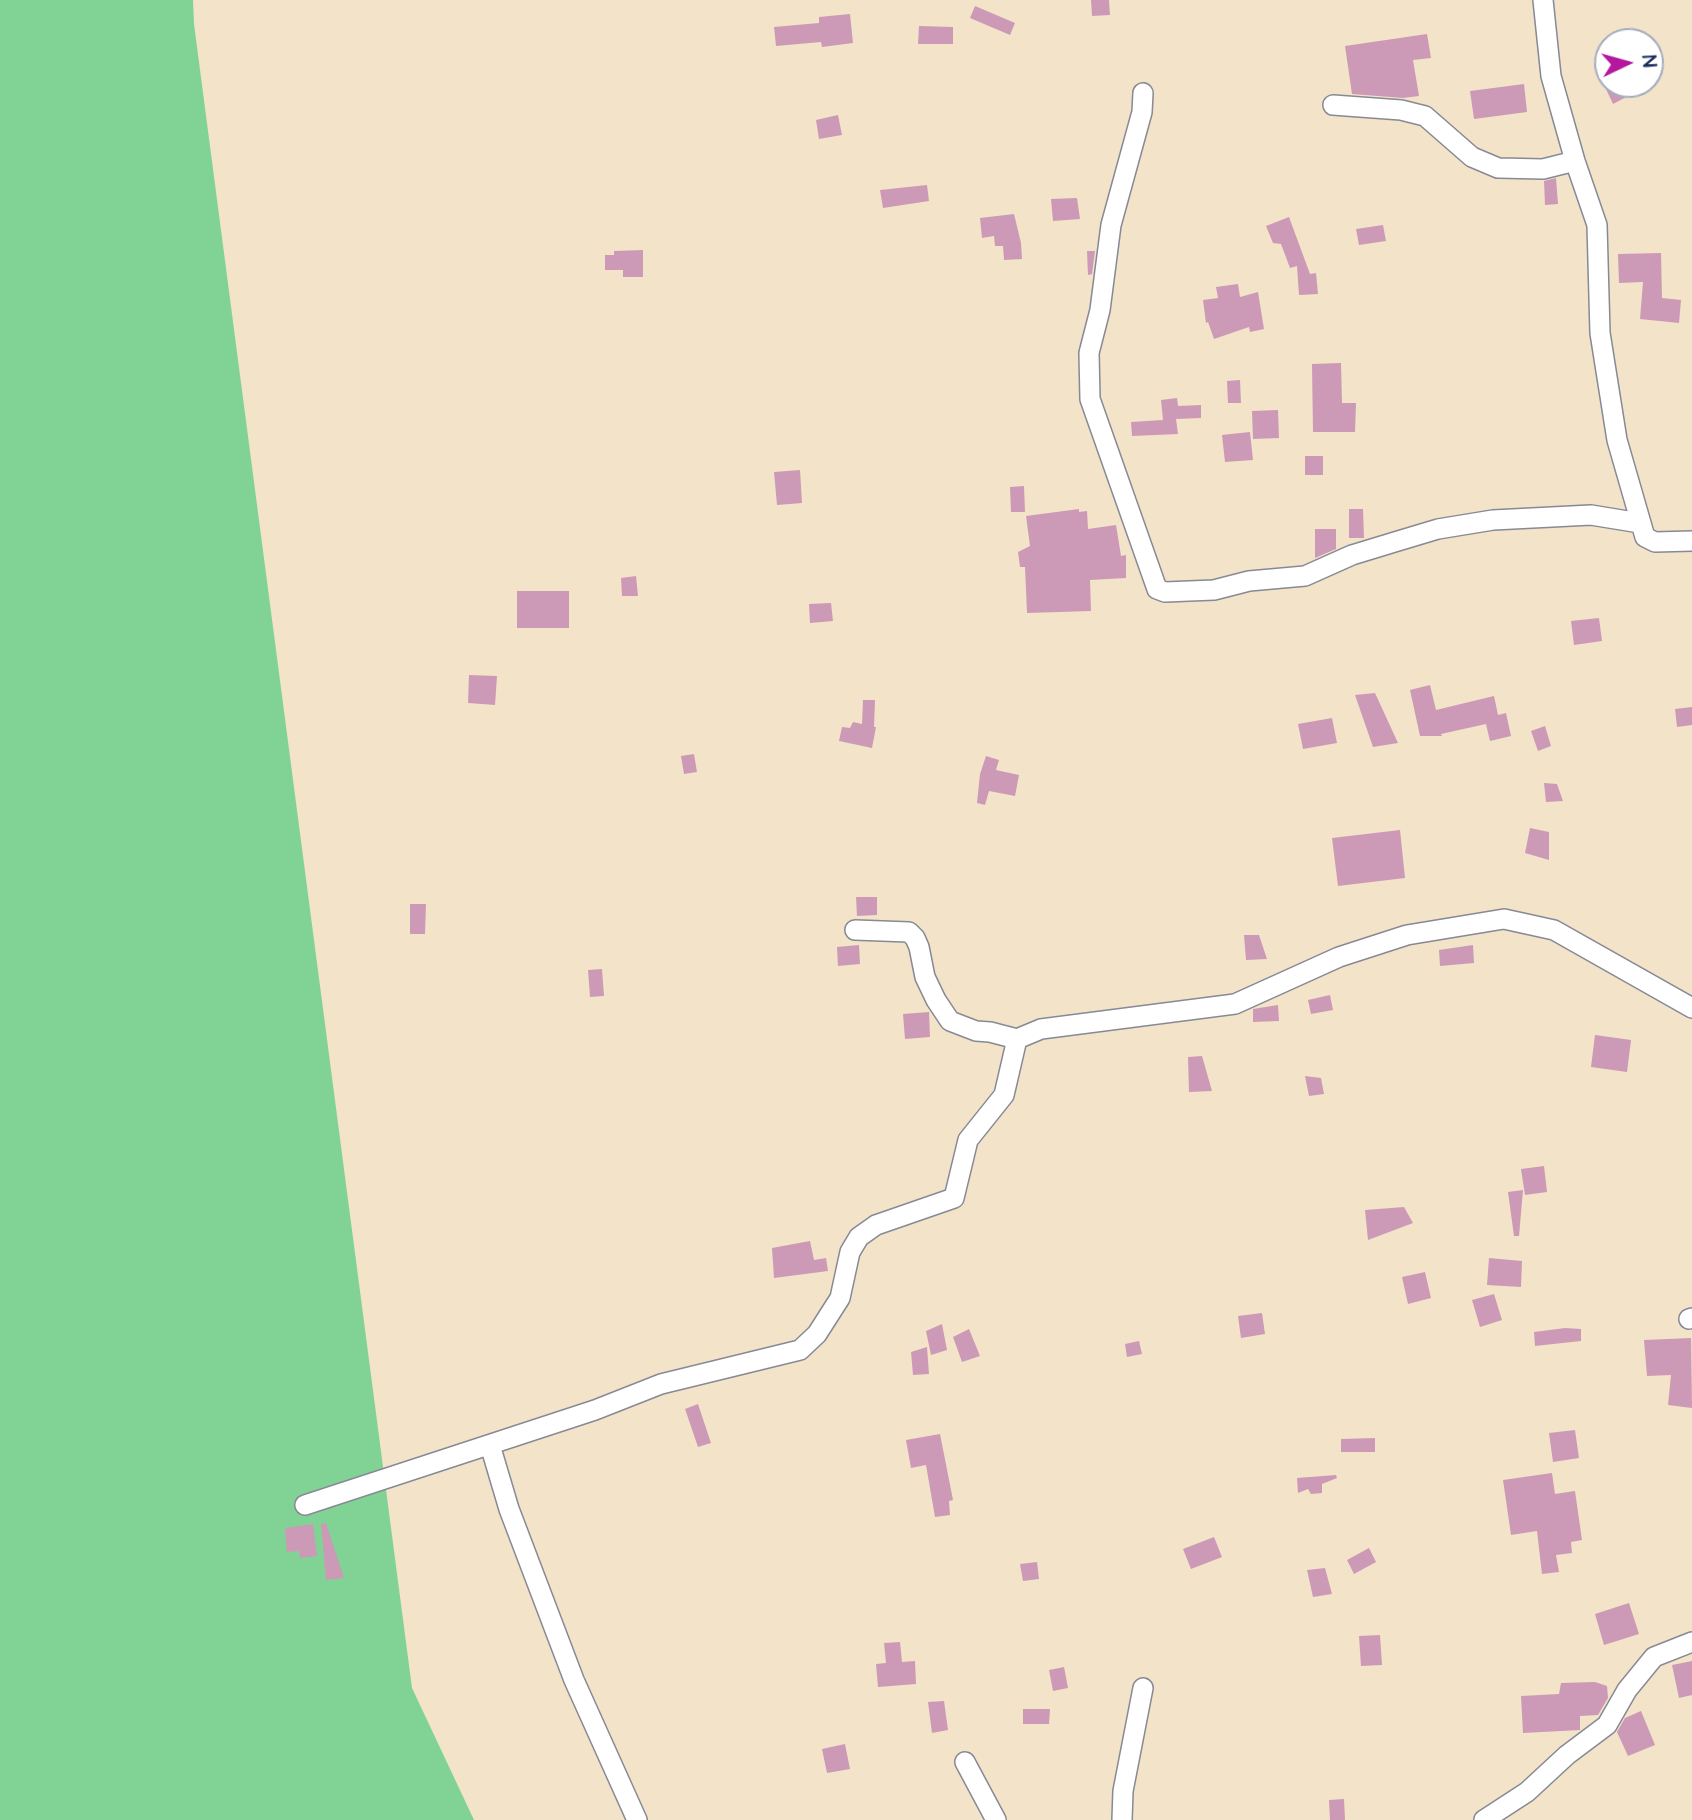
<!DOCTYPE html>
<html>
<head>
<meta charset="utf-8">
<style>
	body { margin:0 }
	#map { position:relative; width:1692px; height:1820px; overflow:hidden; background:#f3e3c9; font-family:"Architects Daughter",sans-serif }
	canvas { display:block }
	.north { position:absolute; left:1594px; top:28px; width:70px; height:70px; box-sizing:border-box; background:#fff; border:2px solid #a4acbf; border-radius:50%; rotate:85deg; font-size:19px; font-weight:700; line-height:28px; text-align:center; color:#1b2f5e }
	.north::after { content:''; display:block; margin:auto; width:24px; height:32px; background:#b5179e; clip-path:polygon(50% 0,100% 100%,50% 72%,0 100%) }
</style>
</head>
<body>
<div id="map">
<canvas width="1692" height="1820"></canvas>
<div class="north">N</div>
</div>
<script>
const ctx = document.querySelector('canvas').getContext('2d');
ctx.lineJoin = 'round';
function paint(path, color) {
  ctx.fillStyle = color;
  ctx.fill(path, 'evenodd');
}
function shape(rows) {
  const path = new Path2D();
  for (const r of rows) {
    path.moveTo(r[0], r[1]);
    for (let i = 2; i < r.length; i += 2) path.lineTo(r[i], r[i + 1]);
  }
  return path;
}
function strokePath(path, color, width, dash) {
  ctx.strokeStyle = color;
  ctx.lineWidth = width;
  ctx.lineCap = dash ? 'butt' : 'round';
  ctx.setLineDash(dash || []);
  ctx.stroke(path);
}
paint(shape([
	[0,0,193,0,194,24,412,1688,474,1820,0,1820]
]), '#81d395');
paint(shape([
	[1091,0,1109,0,1110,15,1092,16],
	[975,6,1015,23,1010,35,970,18],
	[850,14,853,43,822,47,821,42,776,46,774,27,819,23,819,17],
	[919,26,953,27,953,44,918,44],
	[1427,34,1431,58,1413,60,1419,96,1403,98,1352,94,1345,46],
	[1524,84,1527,112,1474,119,1470,91],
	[1616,84,1651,84,1613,104,1606,89],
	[838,115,842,135,819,139,816,120],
	[1556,178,1558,204,1545,205,1544,181],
	[927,185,929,201,883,208,880,190],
	[1077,198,1080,219,1053,221,1051,199],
	[1014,214,1021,243,1022,259,1004,260,1003,246,995,246,994,236,982,238,980,218],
	[1289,217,1310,274,1316,273,1318,294,1299,295,1297,266,1290,268,1281,244,1273,243,1266,226],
	[1383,225,1386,241,1359,245,1356,229],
	[643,250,643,277,623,277,623,270,605,270,605,255,614,255,614,251],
	[1087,251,1095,251,1092,274,1088,275],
	[1661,253,1662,298,1681,300,1679,323,1640,319,1643,282,1619,283,1618,254],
	[1238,284,1240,297,1258,292,1264,329,1250,332,1249,327,1214,339,1208,322,1206,323,1203,300,1218,298,1216,287],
	[1341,363,1342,403,1356,403,1355,432,1313,432,1312,364],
	[1240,380,1241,403,1228,403,1227,381],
	[1177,398,1178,406,1201,405,1201,418,1176,419,1178,434,1132,436,1131,422,1163,420,1161,400],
	[1278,410,1279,438,1253,439,1252,411],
	[1250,432,1253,460,1225,462,1222,435],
	[1305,456,1323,456,1323,475,1305,475],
	[800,470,802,503,777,505,774,472],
	[1024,486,1025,512,1011,512,1010,487],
	[1079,509,1079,512,1087,511,1088,529,1116,525,1121,556,1126,555,1126,578,1090,580,1091,611,1027,613,1025,567,1020,567,1018,552,1030,546,1026,516],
	[1349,509,1363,509,1364,538,1349,538],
	[1315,529,1336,529,1336,549,1315,558],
	[636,576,638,596,622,596,621,578],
	[517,591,569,591,569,628,517,628],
	[831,603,833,621,810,623,809,604],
	[1599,618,1602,641,1574,645,1571,621],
	[469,675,497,676,495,705,468,703],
	[1430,685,1436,710,1494,696,1498,715,1506,713,1511,736,1490,741,1486,724,1441,734,1442,736,1420,736,1410,690],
	[1375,693,1398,743,1373,747,1355,695],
	[863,700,875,700,874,727,876,727,872,748,839,741,842,727,850,728,853,722,862,724],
	[1692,707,1692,725,1677,727,1675,709],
	[1332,718,1337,743,1303,749,1298,724],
	[1545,726,1551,746,1538,751,1531,731],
	[694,754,697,772,684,774,681,756],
	[986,756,999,760,996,770,1019,775,1015,796,989,791,985,805,977,803,980,774],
	[1544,783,1557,784,1563,801,1546,802],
	[1530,828,1549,832,1549,860,1525,853],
	[1400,830,1405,878,1338,886,1332,838],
	[856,897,877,897,877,915,857,916],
	[410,904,426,904,425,934,410,934],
	[1244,935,1259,935,1267,959,1246,960],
	[859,945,860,964,838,966,837,947],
	[1473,945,1474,963,1440,966,1439,950],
	[602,969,604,996,590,997,588,970],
	[1330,995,1333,1010,1311,1014,1308,1000],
	[1278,1005,1279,1021,1253,1022,1253,1009],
	[929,1012,930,1037,905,1039,903,1014],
	[1595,1035,1631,1040,1627,1072,1591,1067],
	[1202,1056,1212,1091,1189,1092,1188,1057],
	[1305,1076,1321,1078,1324,1094,1309,1096],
	[1544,1166,1547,1192,1525,1195,1521,1169],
	[1523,1190,1519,1236,1514,1236,1508,1192],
	[1404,1207,1413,1223,1368,1240,1365,1210],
	[810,1241,814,1260,826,1258,828,1271,774,1278,772,1248],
	[1489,1258,1522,1261,1521,1287,1487,1285],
	[1425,1272,1431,1298,1408,1304,1402,1277],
	[1494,1294,1502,1320,1480,1327,1472,1300],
	[1262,1313,1265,1334,1241,1338,1238,1316],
	[942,1324,947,1350,931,1355,926,1331],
	[1565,1328,1581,1329,1581,1341,1535,1346,1534,1332],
	[969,1329,980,1356,962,1362,953,1337],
	[1691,1338,1692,1408,1668,1405,1671,1375,1647,1376,1644,1340],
	[1139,1341,1142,1354,1127,1357,1125,1344],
	[927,1347,929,1374,913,1375,911,1352],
	[698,1404,711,1443,698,1447,685,1409],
	[1575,1430,1579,1458,1553,1462,1549,1433],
	[940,1434,953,1500,949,1501,950,1515,935,1517,926,1465,911,1468,906,1440],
	[1375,1438,1375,1452,1341,1452,1341,1439],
	[1552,1473,1555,1494,1575,1491,1582,1540,1571,1542,1572,1553,1556,1555,1559,1572,1542,1574,1537,1531,1511,1535,1503,1480],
	[1336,1475,1337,1478,1322,1484,1322,1493,1311,1494,1308,1489,1298,1493,1297,1478],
	[326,1523,344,1578,326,1580,321,1524],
	[313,1524,317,1556,300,1558,299,1551,287,1552,285,1528],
	[1214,1537,1222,1557,1191,1569,1183,1549],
	[1369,1548,1376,1562,1354,1574,1347,1560],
	[1037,1562,1039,1579,1023,1581,1020,1564],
	[1325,1568,1332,1594,1313,1597,1307,1570],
	[1629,1603,1639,1634,1604,1645,1595,1614],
	[1380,1635,1382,1665,1361,1666,1359,1636],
	[900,1642,902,1662,915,1661,916,1684,878,1687,876,1664,886,1663,884,1643],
	[1692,1661,1692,1695,1679,1698,1672,1665],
	[1064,1667,1068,1688,1053,1691,1049,1670],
	[1595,1682,1607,1686,1608,1698,1598,1715,1580,1716,1580,1730,1523,1733,1521,1696,1559,1694,1561,1683],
	[944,1701,948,1730,932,1733,928,1702],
	[1023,1709,1050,1709,1049,1724,1023,1724],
	[1641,1711,1655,1745,1628,1756,1617,1732,1625,1718],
	[845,1744,850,1769,827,1773,822,1749],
	[1344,1799,1345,1820,1330,1820,1329,1800]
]), '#cc9ab6');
const street = shape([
	[1543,0,1551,76,1575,161,1597,225,1600,333,1617,440,1645,537,1655,542,1692,541],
	[1143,93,1142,112,1111,225,1100,310,1089,353,1090,399,1157,589,1165,592,1214,590,1249,581,1305,576,1352,555,1398,541,1438,529,1493,520,1591,515,1640,523],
	[1333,105,1401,110,1425,116,1472,157,1498,168,1543,169,1575,161],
	[855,930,909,932,915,938,919,947,925,977,936,1000,950,1021,976,1031,990,1032,1017,1039],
	[1689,1319,1692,1318],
	[490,1445,509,1509,574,1680,637,1820],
	[305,1505,595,1410,661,1384,800,1350,817,1334,840,1298,850,1252,859,1237,876,1225,954,1198,968,1140,1004,1095,1017,1039,1041,1029,1235,1004,1339,957,1407,935,1504,919,1554,930,1692,1008],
	[965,1762,996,1820],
	[1122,1820,1123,1791,1143,1688],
	[1484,1820,1527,1792,1567,1755,1607,1725,1627,1690,1654,1657,1692,1642]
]);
strokePath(street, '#878994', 22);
strokePath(street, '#fff', 19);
</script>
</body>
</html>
